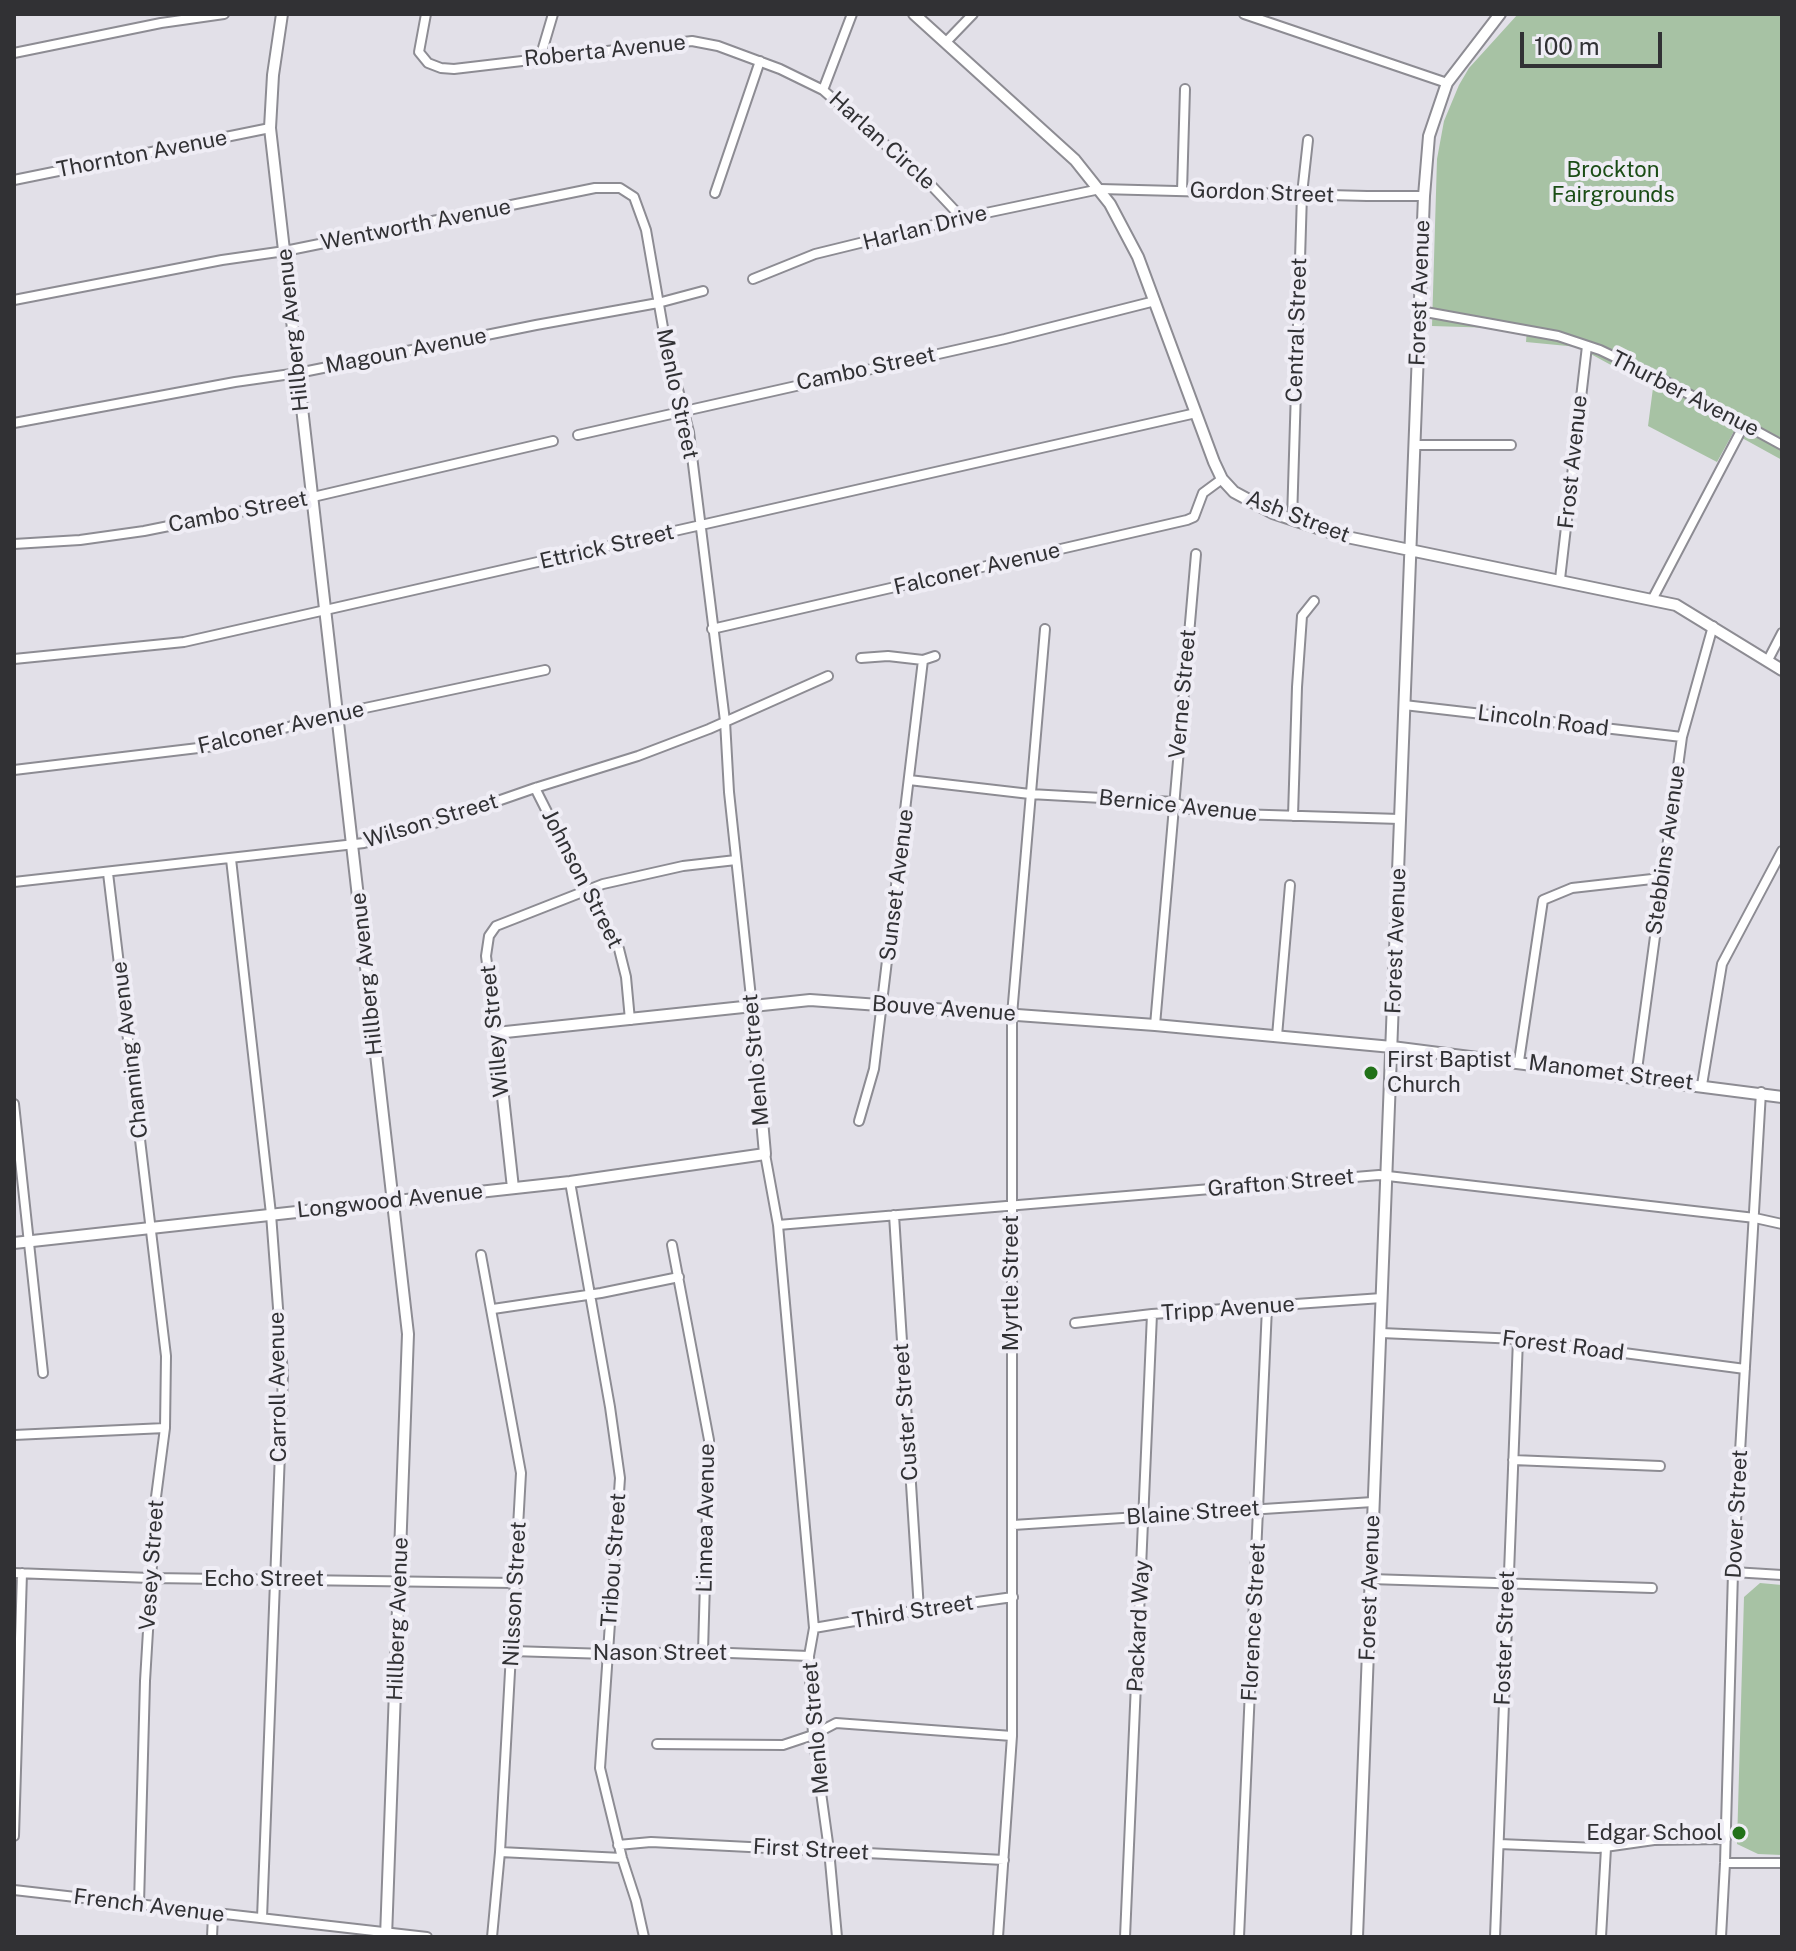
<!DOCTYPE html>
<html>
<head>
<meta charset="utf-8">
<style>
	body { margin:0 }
	#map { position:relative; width:1796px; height:1951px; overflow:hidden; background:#e2e0e8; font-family:"Public Sans",sans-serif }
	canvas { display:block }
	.frame { position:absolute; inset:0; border:16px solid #313134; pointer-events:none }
	.scale { position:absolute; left:1520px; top:32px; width:142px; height:36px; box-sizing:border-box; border:4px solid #313134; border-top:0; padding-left:10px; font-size:24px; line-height:28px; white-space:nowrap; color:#313134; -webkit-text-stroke:6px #efedf5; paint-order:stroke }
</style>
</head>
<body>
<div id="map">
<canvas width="1796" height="1951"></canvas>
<div class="frame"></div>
<div class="scale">100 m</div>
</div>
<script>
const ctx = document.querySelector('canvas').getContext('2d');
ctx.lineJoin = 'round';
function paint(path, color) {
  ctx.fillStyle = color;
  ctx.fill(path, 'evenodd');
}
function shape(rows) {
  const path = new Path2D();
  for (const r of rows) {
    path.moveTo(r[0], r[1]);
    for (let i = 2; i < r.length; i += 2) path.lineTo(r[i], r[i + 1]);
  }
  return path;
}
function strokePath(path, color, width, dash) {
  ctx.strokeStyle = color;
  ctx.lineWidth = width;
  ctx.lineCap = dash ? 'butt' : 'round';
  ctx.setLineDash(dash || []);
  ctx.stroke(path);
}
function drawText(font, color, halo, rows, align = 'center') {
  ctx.font = font + ' "Public Sans",sans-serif';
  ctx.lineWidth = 8;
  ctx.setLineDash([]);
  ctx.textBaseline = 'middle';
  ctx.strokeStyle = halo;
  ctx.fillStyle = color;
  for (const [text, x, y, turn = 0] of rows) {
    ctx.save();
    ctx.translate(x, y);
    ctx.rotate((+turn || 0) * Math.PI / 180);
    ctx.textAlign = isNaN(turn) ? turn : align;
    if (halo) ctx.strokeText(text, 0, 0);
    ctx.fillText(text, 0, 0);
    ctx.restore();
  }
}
paint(shape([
	[1518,14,1782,14,1782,460,1733,433,1717,462,1648,426,1653,388,1578,347,1526,342,1527,329,1432,326,1437,159,1444,121,1459,85,1469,68],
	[1760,1583,1782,1585,1782,1855,1758,1854,1737,1844,1744,1597]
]), '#a7c2a4');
const minor = shape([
	[426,14,419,52,428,63,441,68,454,69,692,41,718,46,780,69,823,90],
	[852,14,823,90,929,183,962,218],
	[1244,14,1447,83],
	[946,42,973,14],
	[14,53,161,23,224,14],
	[540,58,553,14],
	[14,180,270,128],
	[1182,191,1185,89],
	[715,193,760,61],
	[753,279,815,254,962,218,1100,189,1367,196,1424,196],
	[14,300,222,260,285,251,595,188,620,188,634,197,646,230,665,339,689,432,725,721,729,792,752,1007],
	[1420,311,1558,336,1600,350,1663,380,1782,445],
	[14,423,235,382,298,373,536,325,658,303,703,291],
	[578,435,1005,339,1155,301],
	[1415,445,1511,445],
	[1292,520,1302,194,1308,140],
	[14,544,80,540,144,531,313,497,553,441],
	[1560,579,1587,346],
	[1653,598,1744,425],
	[712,629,1187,520,1194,517,1203,493,1222,479],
	[861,658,888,656,923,660],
	[14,659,184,642,1196,413],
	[1768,660,1782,633],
	[1404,705,1682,737],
	[14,770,215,746,346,712,545,670],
	[909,780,1030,794,1174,802,1190,809,1236,814,1400,819],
	[535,788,599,915,619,949,626,977,630,1020],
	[1293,816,1297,687,1302,616,1314,601],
	[231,859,271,1214,283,1375,262,1918],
	[108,873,166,1356,165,1428,156,1497,145,1681,139,1904],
	[14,882,364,843,420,828,535,788,638,756,709,729,828,676],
	[1155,1025,1196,554],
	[496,1033,486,956,489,936,496,926,603,884,683,866,736,860],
	[1277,1036,1290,885],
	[1519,1061,1543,900,1572,888,1661,878],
	[1636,1077,1682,737,1713,626],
	[1702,1085,1722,964,1782,851],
	[14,1104,43,1373],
	[859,1121,874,1069,923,660,935,656],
	[765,1154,778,1225,814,1628,809,1656,813,1735,829,1850,837,1937],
	[570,1182,610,1407,620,1478,600,1768,622,1858,636,1901,644,1937],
	[894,1215,919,1610],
	[778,1225,1379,1175,1755,1218,1782,1224],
	[672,1245,709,1440,703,1652],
	[481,1255,521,1473,500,1852,492,1937],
	[493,1309,601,1293,679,1277],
	[1075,1323,1152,1314,1382,1298],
	[1381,1333,1518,1339,1745,1369],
	[14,1435,165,1428],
	[1513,1460,1660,1466],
	[1013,1525,1373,1502],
	[1733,1572,1782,1575],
	[14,1573,151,1578,515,1583],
	[1370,1579,1652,1588],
	[814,1628,919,1610,1013,1597],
	[512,1651,607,1654,703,1652,809,1656],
	[657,1744,783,1745,813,1735,836,1723,1012,1736],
	[14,1836,22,1573],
	[1499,1844,1598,1848,1654,1840,1726,1839],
	[618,1845,651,1842,1004,1860],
	[500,1852,622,1858],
	[1725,1863,1782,1863],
	[14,1890,427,1937],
	[212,1937,213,1915],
	[998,1937,1012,1736,1012,1015,1045,629],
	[1125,1937,1152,1314],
	[1239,1937,1267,1307],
	[1495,1937,1518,1339],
	[1601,1937,1606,1848],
	[1721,1937,1725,1863,1733,1572,1761,1092]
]);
const tertiary = shape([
	[282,14,273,75,270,128,408,1334,386,1937],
	[914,14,1075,160,1110,204,1138,257,1214,462,1222,479,1234,492,1273,513,1342,536,1676,605,1782,670],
	[513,1188,496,1033,810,1000,1155,1025,1392,1047,1782,1097],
	[14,1243,570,1182,765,1154,752,1007],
	[1357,1937,1424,196,1429,136,1447,83,1500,14]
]);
strokePath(minor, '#8d8c93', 12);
strokePath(tertiary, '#8d8c93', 14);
strokePath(minor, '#fff', 8);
strokePath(tertiary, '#fff', 10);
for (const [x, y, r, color] of [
	[1371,1073,8,"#227219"],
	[1739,1833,8,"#227219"]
]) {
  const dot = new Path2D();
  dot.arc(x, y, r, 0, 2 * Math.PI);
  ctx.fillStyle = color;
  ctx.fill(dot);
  strokePath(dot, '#efedf5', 3);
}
drawText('22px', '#313134', '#efedf5', [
	["Roberta Avenue",605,51,-6],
	["Harlan Circle",882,141,42],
	["Thornton Avenue",142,154,-11],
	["Gordon Street",1262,193,2],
	["Wentworth Avenue",416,225,-11],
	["Harlan Drive",925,228,-14],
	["Forest Avenue",1420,293,-88],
	["Hillberg Avenue",293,330,-96],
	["Central Street",1297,330,-88],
	["Magoun Avenue",406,351,-11],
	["Cambo Street",866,369,-12],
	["Menlo Street",677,394,78],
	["Thurber Avenue",1685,394,27],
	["Frost Avenue",1573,462,-84],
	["Cambo Street",238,512,-11],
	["Ash Street",1298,517,21],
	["Ettrick Street",607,547,-13],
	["Falconer Avenue",977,569,-13],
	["Verne Street",1183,694,-85],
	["Lincoln Road",1543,721,7],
	["Falconer Avenue",281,728,-13],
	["Bernice Avenue",1178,806,6],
	["Wilson Street",431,821,-17],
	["Stebbins Avenue",1666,850,-82],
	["Johnson Street",582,879,63],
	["Sunset Avenue",897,885,-83],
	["Forest Avenue",1396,941,-88],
	["Hillberg Avenue",367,974,-96],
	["Bouve Avenue",944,1009,4],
	["Willey Street",495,1031,-96],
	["Channing Avenue",130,1050,-97],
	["Menlo Street",756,1060,-95],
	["Manomet Street",1611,1073,7],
	["Grafton Street",1281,1183,-5],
	["Longwood Avenue",390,1201,-6],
	["Myrtle Street",1011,1283,-90],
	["Tripp Avenue",1228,1309,-4],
	["Forest Road",1563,1346,7],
	["Carroll Avenue",278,1387,-91],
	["Custer Street",906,1412,-94],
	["Blaine Street",1193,1513,-4],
	["Dover Street",1737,1514,-87],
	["Linnea Avenue",706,1518,-89],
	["Tribou Street",614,1560,-86],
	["Vesey Street",152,1565,-86],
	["Echo Street",264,1579],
	["Forest Avenue",1370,1588,-88],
	["Nilsson Street",515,1594,-87],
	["Third Street",913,1612,-9],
	["Hillberg Avenue",398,1619,-88],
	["Florence Street",1254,1622,-87],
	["Packard Way",1139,1626,-87],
	["Foster Street",1505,1638,-88],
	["Nason Street",660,1653],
	["Menlo Street",816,1728,-95],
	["First Street",811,1850,3],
	["French Avenue",149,1906,7]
]);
drawText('22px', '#1b4d16', '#efedf5', [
	["Brockton",1613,170],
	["Fairgrounds",1613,195]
]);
drawText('22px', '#313134', '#efedf5', [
	["First Baptist",1387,1060],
	["Church",1387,1085],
	["Edgar School",1723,1833,"right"]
], 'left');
</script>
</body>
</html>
